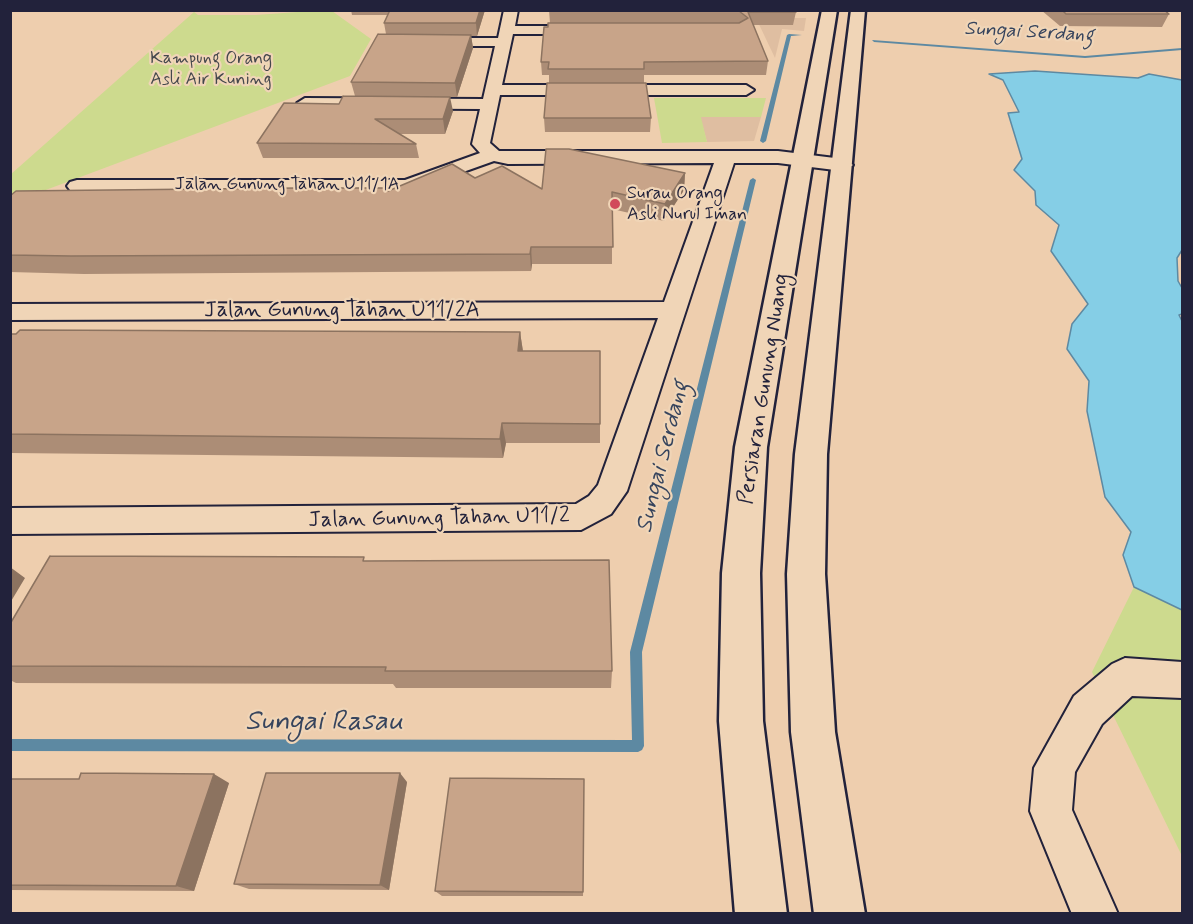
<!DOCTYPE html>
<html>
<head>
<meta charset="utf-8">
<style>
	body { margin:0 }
	#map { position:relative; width:1193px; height:924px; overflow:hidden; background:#eeceae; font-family:Mynerve,sans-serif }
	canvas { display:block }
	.frame { position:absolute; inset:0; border:12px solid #22223b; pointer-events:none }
</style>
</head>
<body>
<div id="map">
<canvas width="1193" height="924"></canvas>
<div class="frame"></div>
</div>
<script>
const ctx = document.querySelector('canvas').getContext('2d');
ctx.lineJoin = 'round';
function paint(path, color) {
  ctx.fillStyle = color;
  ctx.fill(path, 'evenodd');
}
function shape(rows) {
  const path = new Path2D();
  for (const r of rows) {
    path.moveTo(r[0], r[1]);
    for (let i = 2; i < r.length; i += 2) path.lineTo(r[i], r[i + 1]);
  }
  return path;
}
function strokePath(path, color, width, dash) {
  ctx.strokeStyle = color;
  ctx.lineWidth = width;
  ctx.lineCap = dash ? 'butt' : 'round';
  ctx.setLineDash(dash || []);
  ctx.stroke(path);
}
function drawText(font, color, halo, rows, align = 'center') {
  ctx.font = font + ' Mynerve,sans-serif';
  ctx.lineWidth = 4.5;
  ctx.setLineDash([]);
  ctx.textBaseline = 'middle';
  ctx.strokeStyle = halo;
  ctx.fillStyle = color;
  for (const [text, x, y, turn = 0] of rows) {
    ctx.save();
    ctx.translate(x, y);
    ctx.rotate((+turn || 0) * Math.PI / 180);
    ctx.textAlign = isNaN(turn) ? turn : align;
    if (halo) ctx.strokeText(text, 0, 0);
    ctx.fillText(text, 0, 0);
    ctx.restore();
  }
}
paint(shape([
	[756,18,806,18,804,31,782,29,775,58],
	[700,117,761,117,754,141,707,142]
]), '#dfbea1');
paint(shape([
	[311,11,332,11,371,39,350,76,11,203,10,175,194,12,198,15,256,15],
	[654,98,766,98,761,117,701,117,707,142,662,143],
	[1134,587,1182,610,1182,856,1092,672]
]), '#cdda8e');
const water = shape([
	[1035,71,1138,78,1149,74,1182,80,1182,250,1177,258,1178,281,1182,288,1182,314,1179,315,1182,321,1182,610,1134,587,1123,555,1131,532,1105,497,1087,411,1089,381,1067,349,1072,324,1088,304,1051,251,1059,225,1036,205,1035,191,1014,170,1022,159,1008,113,1019,112,1003,80,989,74,1035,71]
]);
paint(water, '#85cee6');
strokePath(water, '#5d89a2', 1.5);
paint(shape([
	[789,34,802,35,791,36,766,141,763,143,760,141,787,35,789,34],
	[872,40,1085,56,1182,48,1182,50,1085,58,874,42,872,40],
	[753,178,756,180,642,652,644,746,642,750,638,752,10,751,10,739,632,740,630,652,750,180,753,178]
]), '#5d89a2');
const minor = shape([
	[504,10,518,10,515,26,584,26,591,30,584,34,513,34,502,85,746,85,754,90,746,95,500,95,490,143,499,151,778,151,843,159,853,165,843,171,778,163,734,163,627,491,611,514,581,530,10,534,10,508,576,504,589,496,598,485,658,318,10,320,10,304,664,302,714,163,508,164,494,161,407,192,77,192,70,190,67,186,70,182,77,180,405,180,480,153,472,144,480,109,305,108,297,103,305,98,483,99,495,46,432,46,425,42,432,38,498,38,504,10],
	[1125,658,1182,662,1182,698,1132,696,1102,724,1075,772,1072,810,1118,914,1072,914,1030,811,1034,768,1074,696,1112,664,1125,658]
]);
const tertiary = shape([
	[822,10,837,10,767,447,760,573,763,721,787,914,735,914,719,721,722,573,735,447,822,10],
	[851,10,865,10,827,454,825,574,835,732,865,914,814,914,791,732,787,574,795,454,851,10]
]);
strokePath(minor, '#22223b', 4);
strokePath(tertiary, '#22223b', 5);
paint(minor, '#f0d5b7');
paint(tertiary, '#f0d5b7');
paint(shape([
	[351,10,485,10,477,36,471,36,473,48,457,97,355,96,351,82,386,34,384,23,388,15,352,15],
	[549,10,795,10,796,12,793,25,753,25,768,61,766,75,644,75,644,83,549,83,549,75,542,75,541,62,548,27,550,23],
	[1041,10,1164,10,1169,14,1162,27,1060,26],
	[284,103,453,111,445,134,399,134,416,144,419,158,263,158,257,143],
	[544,118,651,118,650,132,545,132],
	[685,173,684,190,664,221,612,209,612,264,532,264,531,271,84,274,10,272,10,196,389,190,475,178,542,189],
	[520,332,523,351,600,351,600,443,506,443,503,458,10,453,10,334],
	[366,561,612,671,611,688,396,688,393,684,16,683,10,680,10,624],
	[10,779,79,779,229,783,194,891,10,890],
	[407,782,389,890,249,889,234,884],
	[584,787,583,896,442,896,435,891]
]), '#ac8d76');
paint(shape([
	[480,10,485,10,477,36,476,23],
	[471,35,473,48,457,97,455,83],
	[450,97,453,111,445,134,443,119],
	[685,173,684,190,664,221,665,204],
	[531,247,532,264,531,271,530,254],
	[520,332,523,352,518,351],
	[502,423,506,443,503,458,500,439],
	[10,567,25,578,10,603],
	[400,773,407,782,389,890,380,885],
	[214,774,229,783,194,891,176,886]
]), '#8c7360');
const building = shape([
	[390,10,480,10,476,23,384,23,390,10],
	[549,10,795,10,796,12,748,12,768,61,644,62,644,69,548,69,549,62,541,62,544,27,548,27,548,23,739,23,748,18,739,11,549,10],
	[1062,10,1164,10,1169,14,1066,14,1062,10],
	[378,34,471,35,455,83,351,82,378,34],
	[547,83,646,83,651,118,544,118,547,83],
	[343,96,450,97,443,119,375,119,416,144,257,143,284,103,339,104,343,96],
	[546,149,569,149,685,173,665,204,612,192,613,247,531,247,530,254,71,256,10,255,10,196,16,191,298,188,389,188,388,191,452,164,475,178,502,166,542,189,546,149],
	[20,330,520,332,518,351,600,351,600,424,502,423,500,439,10,434,10,334,16,334,20,330],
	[50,556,364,557,363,561,609,560,612,671,385,671,386,667,10,666,10,624,50,556],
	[81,773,214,774,176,886,10,885,10,779,79,779,81,773],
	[266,773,400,773,380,885,234,884,266,773],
	[450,778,584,779,583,892,435,891,450,778]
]);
paint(building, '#c8a489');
strokePath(building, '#8c7360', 1.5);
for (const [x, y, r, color] of [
	[615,204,6,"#d1495b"]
]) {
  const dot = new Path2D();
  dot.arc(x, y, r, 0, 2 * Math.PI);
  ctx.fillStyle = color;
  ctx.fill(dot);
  strokePath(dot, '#f0d5b7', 2);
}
drawText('18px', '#44474c', '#f0d5b7', [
	["Kampung Orang",211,59],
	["Asli Air Kuning",211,80]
]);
drawText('18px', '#22223b', '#f0d5b7', [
	["Jalan Gunung Tahan U11/1A",287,185]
]);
drawText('18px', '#22223b', '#f0d5b7', [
	["Surau Orang",627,194],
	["Asli Nurul Iman",627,215]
], 'left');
drawText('italic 20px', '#36445d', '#f0d5b7', [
	["Sungai Serdang",1029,33,3]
]);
drawText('22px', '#22223b', '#f0d5b7', [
	["Jalan Gunung Tahan U11/2A",342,311],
	["Persiaran Gunung Nuang",765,389,-81],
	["Jalan Gunung Tahan U11/2",439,519,-1]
]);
drawText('italic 24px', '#36445d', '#f0d5b7', [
	["Sungai Serdang",664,457,-76]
]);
drawText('italic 28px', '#36445d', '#f0d5b7', [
	["Sungai Rasau",324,723]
]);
</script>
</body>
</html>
